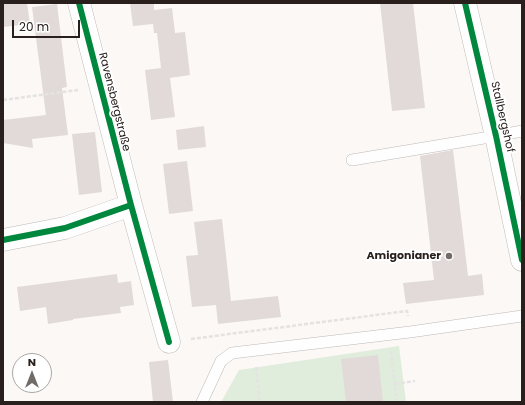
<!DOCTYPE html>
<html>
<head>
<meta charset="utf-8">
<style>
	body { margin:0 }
	#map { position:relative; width:525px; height:405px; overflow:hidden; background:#fbf8f6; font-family:Poppins,sans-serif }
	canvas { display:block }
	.frame { position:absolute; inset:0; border:4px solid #29201d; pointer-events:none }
	.north { position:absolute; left:12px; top:353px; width:40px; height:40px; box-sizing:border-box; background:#fff; border:1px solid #a9a6a5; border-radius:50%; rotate:0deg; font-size:11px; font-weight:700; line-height:16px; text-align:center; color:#29201d }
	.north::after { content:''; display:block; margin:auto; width:14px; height:18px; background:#726c69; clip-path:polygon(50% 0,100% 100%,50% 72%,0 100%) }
	.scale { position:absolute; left:12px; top:20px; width:68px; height:18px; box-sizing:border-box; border:2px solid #29201d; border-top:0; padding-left:5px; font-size:12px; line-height:14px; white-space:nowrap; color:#29201d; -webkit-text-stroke:3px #fff; paint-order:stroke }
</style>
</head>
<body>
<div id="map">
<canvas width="525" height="405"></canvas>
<div class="frame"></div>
<div class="north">N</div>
<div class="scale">20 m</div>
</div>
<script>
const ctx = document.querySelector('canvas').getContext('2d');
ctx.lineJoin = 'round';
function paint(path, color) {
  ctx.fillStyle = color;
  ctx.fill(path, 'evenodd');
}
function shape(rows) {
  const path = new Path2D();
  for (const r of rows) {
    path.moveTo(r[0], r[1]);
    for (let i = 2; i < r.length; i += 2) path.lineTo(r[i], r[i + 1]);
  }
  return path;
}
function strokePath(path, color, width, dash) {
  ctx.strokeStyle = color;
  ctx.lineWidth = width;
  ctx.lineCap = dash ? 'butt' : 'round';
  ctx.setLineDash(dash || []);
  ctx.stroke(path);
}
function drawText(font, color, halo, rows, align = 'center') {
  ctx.font = font + ' Poppins,sans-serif';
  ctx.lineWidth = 4;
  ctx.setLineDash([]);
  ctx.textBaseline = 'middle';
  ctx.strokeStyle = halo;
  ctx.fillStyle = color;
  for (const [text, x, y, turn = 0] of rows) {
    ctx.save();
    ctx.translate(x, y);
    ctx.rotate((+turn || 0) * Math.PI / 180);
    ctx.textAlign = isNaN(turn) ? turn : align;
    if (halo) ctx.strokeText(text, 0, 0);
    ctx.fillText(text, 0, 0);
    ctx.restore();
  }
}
paint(shape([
	[399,346,406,402,221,402,239,370]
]), '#e0eddc');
paint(shape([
	[3,3,27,3,30,24,3,27],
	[130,3,154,3,154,10,172,8,175,33,185,32,190,75,170,78,175,117,151,120,145,70,161,68,157,33,154,33,153,24,133,26],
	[380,3,413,3,425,108,392,111],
	[57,4,67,87,62,88,68,135,32,139,33,148,3,143,3,120,46,115,32,7],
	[204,126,206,147,178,150,176,130],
	[95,132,102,192,79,195,72,134],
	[453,150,468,276,482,274,484,295,406,304,403,283,434,280,420,156],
	[187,161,193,211,169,214,163,164],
	[222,219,231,301,278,296,281,317,218,324,216,305,192,307,186,256,198,255,194,222],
	[117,274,118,283,131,281,134,305,120,307,121,313,73,319,73,320,48,324,46,307,20,311,17,287],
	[378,355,383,402,346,402,341,359],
	[168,360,173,402,153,402,149,362]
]), '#e1dad8');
const service = shape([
	[352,160,496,136,522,131],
	[202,402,221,361,232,353,410,332,522,316]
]);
const minor = shape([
	[79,3,131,205,169,342],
	[465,3,496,136,522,260],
	[3,240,65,228,131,205]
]);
strokePath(service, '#beb9b6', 12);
strokePath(minor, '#beb9b6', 23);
strokePath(shape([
	[3,100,78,90],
	[191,339,407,311,408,316],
	[391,351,397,402],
	[256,367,260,402],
	[395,384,415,381]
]), '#e4e3e2', 2.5, [4, 2]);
strokePath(service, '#fefefe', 11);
strokePath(minor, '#fefefe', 22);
strokePath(shape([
	[79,3,131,205,169,342],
	[465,3,496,136,522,260],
	[3,240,65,228,131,205]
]), '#00873e', 6);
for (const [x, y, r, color] of [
	[449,256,4,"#726c69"]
]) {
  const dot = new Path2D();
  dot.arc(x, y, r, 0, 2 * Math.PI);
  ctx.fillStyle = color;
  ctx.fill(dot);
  strokePath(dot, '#fff', 1.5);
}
drawText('11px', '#29201d', '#fff', [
	["Ravensbergstraße",114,102,76],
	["Stallbergshof",502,117,77]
]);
drawText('bold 11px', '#29201d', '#fff', [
	["Amigonianer",441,256]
], 'right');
</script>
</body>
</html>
